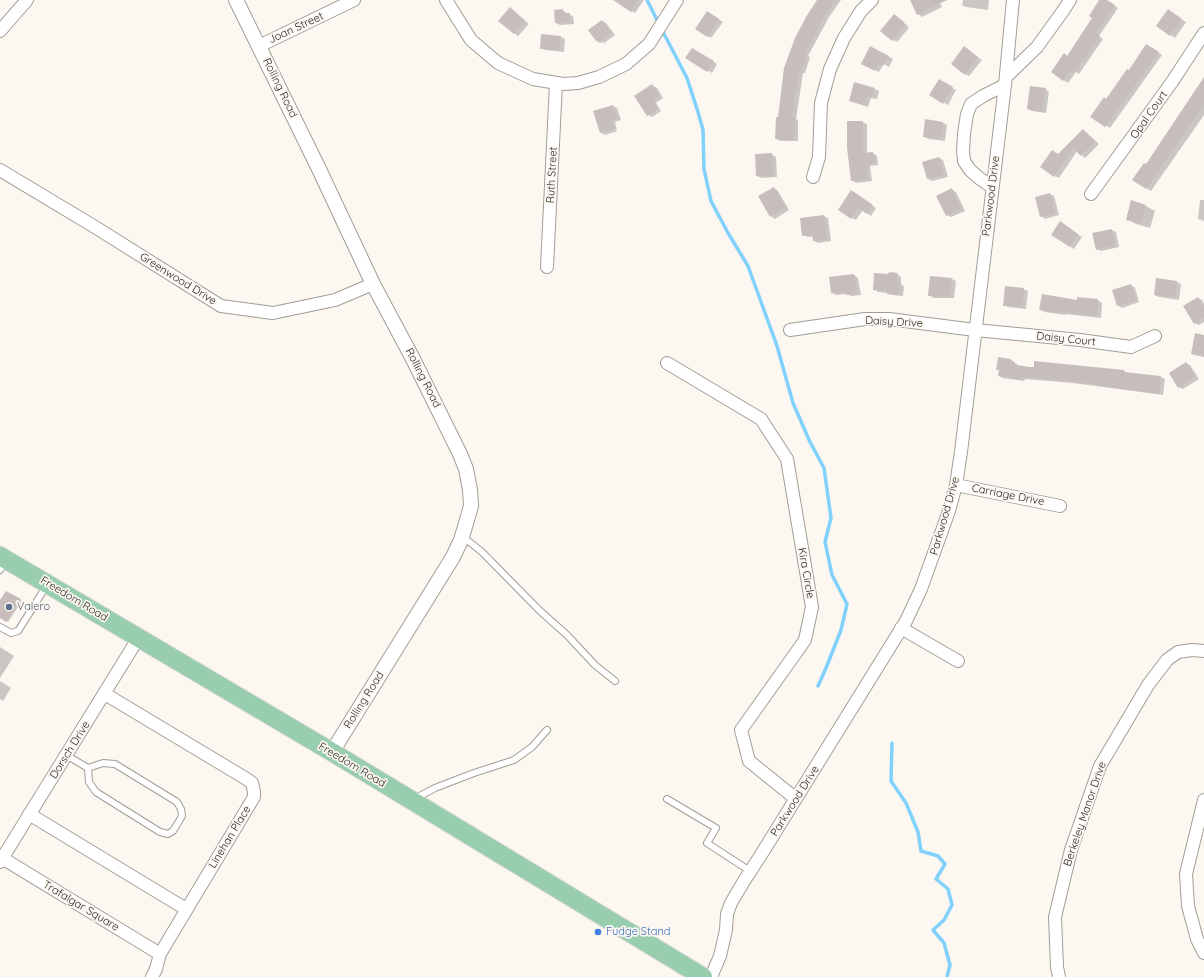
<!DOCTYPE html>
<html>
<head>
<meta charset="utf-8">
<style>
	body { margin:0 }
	canvas { display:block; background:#fcf7f1 }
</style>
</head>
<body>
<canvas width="1204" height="977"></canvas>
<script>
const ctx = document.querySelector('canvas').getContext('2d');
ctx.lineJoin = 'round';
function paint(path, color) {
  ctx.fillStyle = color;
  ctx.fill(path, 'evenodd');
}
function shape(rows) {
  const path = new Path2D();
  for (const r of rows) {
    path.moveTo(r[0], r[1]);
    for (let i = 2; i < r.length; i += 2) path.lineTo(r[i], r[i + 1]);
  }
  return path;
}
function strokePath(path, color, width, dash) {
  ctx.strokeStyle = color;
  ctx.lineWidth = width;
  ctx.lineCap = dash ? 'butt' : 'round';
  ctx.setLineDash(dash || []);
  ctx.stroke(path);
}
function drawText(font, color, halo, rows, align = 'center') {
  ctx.font = font + ' Quicksand,sans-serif';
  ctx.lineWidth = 3.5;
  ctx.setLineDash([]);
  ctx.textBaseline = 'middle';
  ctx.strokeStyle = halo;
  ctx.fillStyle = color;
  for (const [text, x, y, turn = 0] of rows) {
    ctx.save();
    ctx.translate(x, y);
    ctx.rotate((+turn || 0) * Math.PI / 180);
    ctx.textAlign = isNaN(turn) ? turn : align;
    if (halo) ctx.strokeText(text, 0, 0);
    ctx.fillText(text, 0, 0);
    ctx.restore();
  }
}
paint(shape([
	[622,0,644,0,635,13,631,11],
	[819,0,841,0,829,17,808,56,810,57,805,73,803,73,796,119,798,120,798,141,781,141,776,139,779,118],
	[912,0,938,0,942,7,922,17,918,14],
	[963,0,989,0,988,10,966,7,962,5],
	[1101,0,1106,0,1118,8,1099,36,1103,39,1079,74,1076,72,1068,83,1052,72,1068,57,1093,18],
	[563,10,567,14,573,16,574,24,560,25,556,23],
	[514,11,529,24,518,36,514,33],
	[1172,13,1186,22,1175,38,1158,26],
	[711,14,723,22,711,38,707,36],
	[898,18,908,26,908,29,897,42,893,40],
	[602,21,606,23,615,35,604,43,602,42,600,43,596,41],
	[561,37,565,39,564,52,545,50,541,48],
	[871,47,893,59,889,67,884,64,879,72,862,63],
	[1151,47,1162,55,1110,128,1092,116],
	[692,49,717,64,712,73,686,58],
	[968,50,982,60,969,76,965,74],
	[1204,79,1204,115,1151,191,1134,180,1146,165],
	[939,80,956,90,948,105,931,95],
	[652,85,657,88,663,98,656,103,661,111,652,117,648,115],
	[875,89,879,91,877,99,871,98,868,107,850,101],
	[1045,89,1049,92,1046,113,1032,111,1028,109],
	[613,106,617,108,621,120,615,122,617,131,605,135,600,132],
	[862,122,867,124,867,154,873,153,877,156,878,165,870,166,872,181,856,183,852,180],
	[943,123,947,125,945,141,928,139,924,136],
	[1083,130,1099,144,1085,158,1077,151,1059,178,1055,176,1059,155],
	[771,154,776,157,777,177,761,178,757,176],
	[939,158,943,160,948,177,932,181,928,179,924,162],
	[774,188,778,191,789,210,775,219,771,216],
	[952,190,956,192,965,211,951,217,947,215],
	[855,194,876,208,871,216,863,210,856,220,852,218],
	[1050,194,1054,196,1059,215,1045,219,1041,216],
	[1200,200,1204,200,1204,221,1198,219],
	[1132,202,1146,206,1155,211,1150,228,1136,224,1127,219],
	[824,216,828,218,831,241,818,243,814,241,813,237,808,237,803,235],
	[1060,223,1082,237,1074,249,1052,235],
	[1111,230,1116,232,1119,247,1101,251,1097,249],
	[897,274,901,277,901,284,904,286,903,296,892,295,887,293,878,292,874,289],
	[854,275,858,278,861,295,851,296,847,294,836,295,832,293,830,278],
	[952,279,956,281,954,298,933,298,929,295],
	[1177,282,1181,284,1179,300,1159,297,1155,295],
	[1131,285,1135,288,1139,302,1122,308,1117,305],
	[1023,289,1028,291,1026,309,1008,307,1004,305],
	[1078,298,1098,300,1102,303,1101,318,1065,314,1065,315,1045,312,1040,309,1078,301],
	[1198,298,1202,300,1204,304,1204,322,1199,325,1195,323],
	[999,358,1011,360,1015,362,1015,365,1020,367,1030,368,1124,371,1128,373,1161,377,1165,379,1163,395,1073,383,1025,379,1024,381,1003,378,999,376,1000,371,997,369],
	[1186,363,1190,365,1199,379,1183,389,1179,387],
	[6,592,22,601,8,622,0,617,0,602],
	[0,647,14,656,0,678],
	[0,681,11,688,3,701,0,699]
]), '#0003');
strokePath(shape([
	[647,0,659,24],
	[662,30,687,78,698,112,703,130,704,169,711,201,728,233,748,266,777,346,793,403,810,442,824,468,831,518,825,542,832,575,847,604,841,630,826,668,818,686],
	[892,743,891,781,906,803,918,832,921,851,938,856,945,864,936,879,948,889,952,905,944,920,933,930,944,943,950,965,947,977]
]), '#80d1fb', 3.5);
paint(shape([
	[613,0,639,0,631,12],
	[817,0,835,0,825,15,805,53,807,54,801,72,799,71,792,117,795,117,794,140,775,139,776,117,778,117,784,68,795,38,806,17],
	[910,0,947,0,917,15],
	[1099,0,1107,0,1115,5,1096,33,1100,36,1074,72,1071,70,1063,81,1051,72,1064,53,1067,56,1092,18,1089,16],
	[510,7,525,21,514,34,498,21],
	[563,9,563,13,570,13,570,22,555,23,554,10],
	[1168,9,1182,19,1170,36,1156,26],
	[707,11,719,19,707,37,695,29],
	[894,14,904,22,904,26,892,41,880,31],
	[602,20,611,33,599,41,598,40,596,41,588,30],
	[541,34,561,36,560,50,540,49],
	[1146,44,1159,52,1105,127,1090,117,1104,97,1106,99,1127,69,1129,70],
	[870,46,889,56,884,65,879,63,875,71,861,64],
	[964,46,978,57,965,75,951,64],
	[692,48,714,61,707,72,685,58],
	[1204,77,1204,105,1146,189,1132,180,1144,163,1146,164],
	[939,79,953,87,943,104,929,95],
	[854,82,875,88,872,97,867,96,864,105,849,101],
	[652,84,660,96,653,100,658,109,647,116,634,96],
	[1030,86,1046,88,1042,112,1027,109],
	[613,105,617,118,611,120,614,129,600,133,593,111],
	[925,119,943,122,941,139,923,137],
	[847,121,863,121,863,153,873,152,875,163,867,164,868,179,851,181,847,148],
	[1083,129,1095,141,1081,156,1073,148,1054,177,1040,167,1052,150,1058,154],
	[772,153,773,175,756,176,755,154],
	[939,157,944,175,927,179,922,162],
	[774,187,786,208,770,217,758,196],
	[952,188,961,209,946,216,936,196],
	[851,190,873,205,867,214,858,208,851,219,838,210],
	[1050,193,1055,213,1040,217,1035,197],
	[1131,200,1146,205,1141,224,1126,220],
	[824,215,827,239,813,241,812,234,802,236,800,218],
	[1060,221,1078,234,1070,247,1051,235],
	[1112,229,1115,245,1096,250,1092,233],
	[889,272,898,273,897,282,900,282,899,295,887,294,887,291,873,290,874,273,888,274],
	[854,274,857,293,846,295,846,291,831,293,829,277],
	[930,276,952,278,950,296,928,296],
	[1156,278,1177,281,1175,298,1154,295],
	[1131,284,1136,300,1117,306,1112,290],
	[1005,286,1024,288,1022,307,1003,306],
	[1042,294,1077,300,1077,297,1098,299,1097,316,1061,312,1061,313,1039,310],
	[1198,297,1204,307,1204,317,1194,324,1183,306],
	[1195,333,1204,335,1204,357,1191,354],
	[998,357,1011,359,1011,363,1017,364,1017,365,1030,367,1034,367,1034,361,1124,370,1124,372,1161,376,1159,394,1068,381,1021,377,1020,380,998,376,999,370,996,370],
	[1186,362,1195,376,1178,388,1169,373],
	[6,591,21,599,6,622,0,618,0,600]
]), '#c7bebc');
const service = shape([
	[462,536,482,552,539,610,567,635,595,665,615,681],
	[0,570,5,560],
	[0,627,11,633,18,631,47,585],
	[66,755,88,768,89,782,96,792,160,832,168,834,173,831,182,816,181,809,177,802,115,764,103,763,88,768],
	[414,799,435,788,474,773,514,760,532,747,547,730],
	[667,799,716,828,707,843,750,871]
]);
const minor = shape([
	[446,0,471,40,498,63,533,79,563,84,578,83,599,77,626,64,649,44,677,0],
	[0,31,27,0],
	[259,46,354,0],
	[1006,77,1037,47,1063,11,1070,0],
	[0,170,95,227,221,306,273,313,335,300,373,284],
	[813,177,819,157,821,103,830,69,844,38,861,11,872,0],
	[992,187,979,178,970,170,964,161,963,151,964,134,967,114,971,104,983,96,1005,85],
	[1091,194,1172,82,1204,33],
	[547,267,556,83],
	[790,330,865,319,889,319,975,330,1080,340,1131,347,1155,336],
	[667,363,761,419,787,459,812,607,805,640,741,730,749,761,796,799],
	[956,485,1060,506],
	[901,628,958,661],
	[105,694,245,778,252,783,254,792,254,797,160,954,156,969,152,977],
	[1204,800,1186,874,1188,906,1197,939,1204,953],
	[29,814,186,909],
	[2,858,160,954],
	[0,862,139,637],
	[711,977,720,956,726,930,727,914,731,903,744,881,759,858,906,621,921,589,949,511,956,485,961,452,1005,85,1013,0],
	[1059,977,1057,967,1055,917,1071,850,1100,766,1148,685,1167,660,1178,652,1192,650,1204,651]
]);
const tertiary = shape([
	[236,0,318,167,373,284,413,359,460,454,466,469,470,490,471,506,467,520,461,540,453,557,332,752]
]);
const primary = shape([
	[0,556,332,752,703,977]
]);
strokePath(service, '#a29d97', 8);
strokePath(minor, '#a29d97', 14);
strokePath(tertiary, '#a29d97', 16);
strokePath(primary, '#d4d4d3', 20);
strokePath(service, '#fff', 6);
strokePath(minor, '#fff', 12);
strokePath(tertiary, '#fff', 14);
strokePath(primary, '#98cdad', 18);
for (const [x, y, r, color] of [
	[9,607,4,"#5c6f8a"],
	[598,932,4,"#3f7fe0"]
]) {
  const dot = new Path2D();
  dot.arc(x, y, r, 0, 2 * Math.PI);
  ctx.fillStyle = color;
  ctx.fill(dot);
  strokePath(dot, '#fcf7f1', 1.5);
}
drawText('11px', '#292725', '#fcf7f1', [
	["Joan Street",296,28,-25],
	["Rolling Road",280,88,64],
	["Opal Court",1149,115,-55],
	["Ruth Street",552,175,-87],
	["Parkwood Drive",991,196,-83],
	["Greenwood Drive",178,279,32],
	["Daisy Drive",894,322,3],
	["Daisy Court",1066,339,6],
	["Rolling Road",423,378,63],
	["Carriage Drive",1008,495,11],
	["Parkwood Drive",945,516,-74],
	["Kira Circle",806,573,80],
	["Freedom Road",74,599,31],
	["Rolling Road",364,700,-58],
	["Dorsch Drive",70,750,-58],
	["Freedom Road",352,765,31],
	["Parkwood Drive",795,801,-58],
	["Berkeley Manor Drive",1085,814,-71],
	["Linehan Place",230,837,-59],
	["Trafalgar Square",81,906,31]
]);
drawText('11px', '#4e5e75', '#fcf7f1', [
	["Valero",17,607]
], 'left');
drawText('11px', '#366cbe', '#fcf7f1', [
	["Fudge Stand",606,932]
], 'left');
</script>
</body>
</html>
